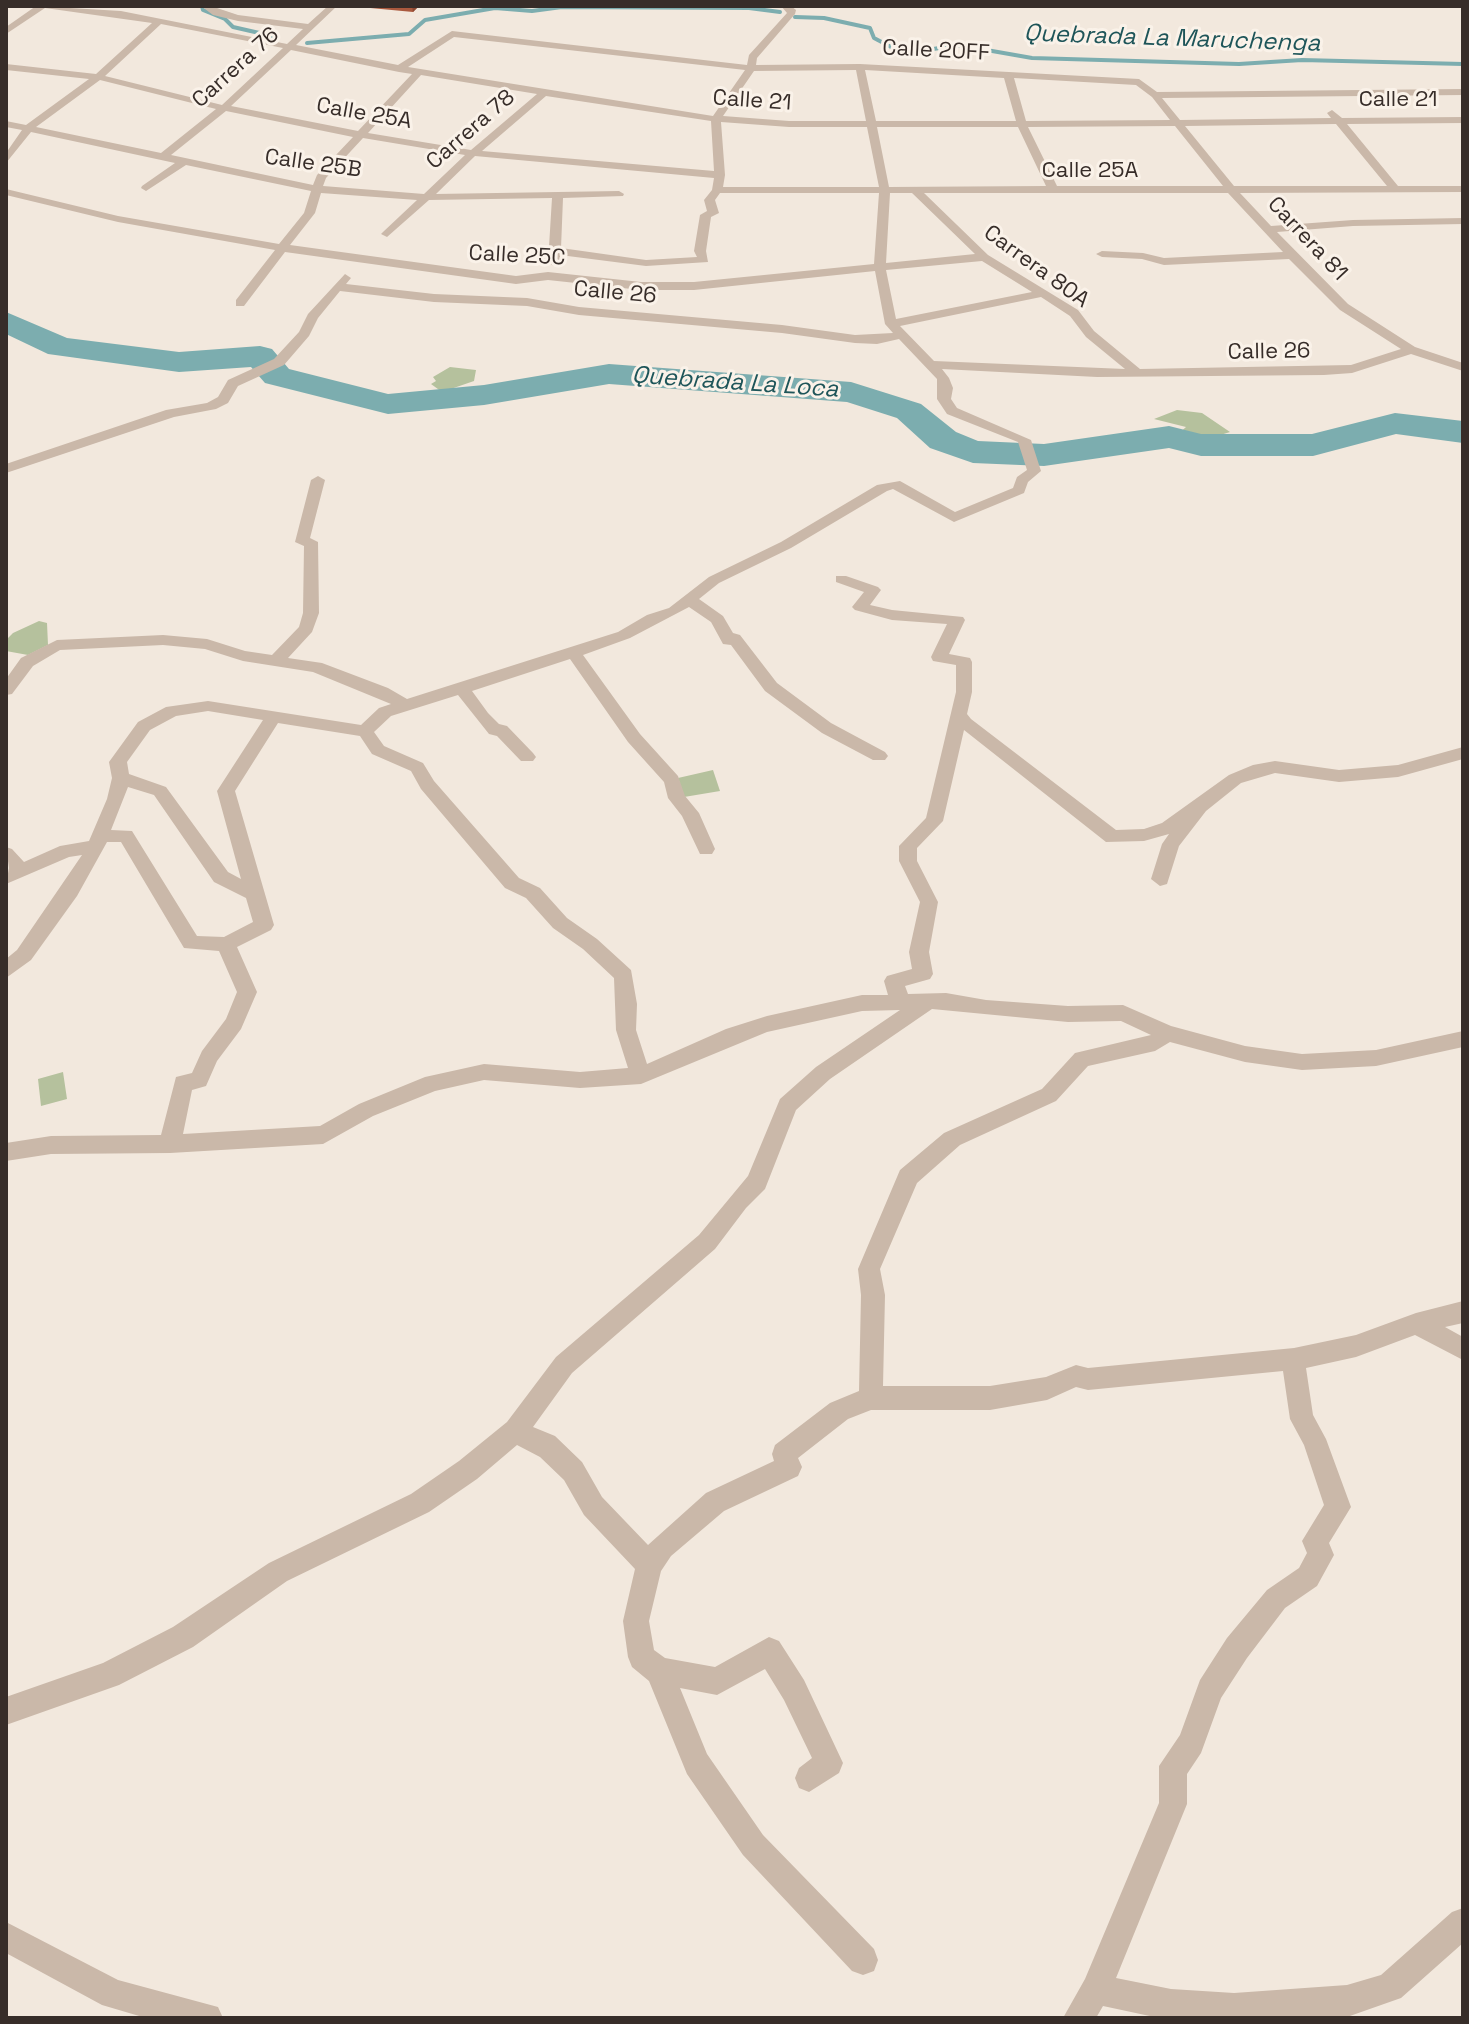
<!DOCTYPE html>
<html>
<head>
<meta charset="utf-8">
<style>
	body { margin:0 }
	#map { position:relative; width:1469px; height:2024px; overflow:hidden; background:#f2e8dd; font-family:"Space Grotesk",sans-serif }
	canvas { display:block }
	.frame { position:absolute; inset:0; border:8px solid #372d29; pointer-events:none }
</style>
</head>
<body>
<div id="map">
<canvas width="1469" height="2024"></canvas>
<div class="frame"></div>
</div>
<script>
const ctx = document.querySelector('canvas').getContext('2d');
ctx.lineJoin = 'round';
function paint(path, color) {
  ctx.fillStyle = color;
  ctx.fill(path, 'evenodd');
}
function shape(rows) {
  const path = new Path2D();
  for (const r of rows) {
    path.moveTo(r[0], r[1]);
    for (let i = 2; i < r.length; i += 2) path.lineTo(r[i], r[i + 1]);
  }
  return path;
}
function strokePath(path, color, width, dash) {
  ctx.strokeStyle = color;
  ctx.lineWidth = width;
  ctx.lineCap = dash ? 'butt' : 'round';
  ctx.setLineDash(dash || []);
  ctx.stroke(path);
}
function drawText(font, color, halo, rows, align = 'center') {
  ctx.font = font + ' "Space Grotesk",sans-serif';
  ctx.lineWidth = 6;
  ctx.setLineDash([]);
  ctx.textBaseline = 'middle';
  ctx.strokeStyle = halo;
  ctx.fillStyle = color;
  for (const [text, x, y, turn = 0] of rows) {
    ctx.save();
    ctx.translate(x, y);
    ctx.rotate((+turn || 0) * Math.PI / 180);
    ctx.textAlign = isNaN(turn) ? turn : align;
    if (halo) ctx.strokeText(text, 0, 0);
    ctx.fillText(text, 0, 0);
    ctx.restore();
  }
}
paint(shape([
	[450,367,476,370,474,381,442,392,431,384,436,381,433,377],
	[1177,410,1202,413,1230,432,1198,442,1175,437,1186,427,1154,419],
	[39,621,47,623,48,645,28,655,6,651,6,640,13,633],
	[713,770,720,791,684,797,678,778],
	[63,1072,67,1099,41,1106,38,1079]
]), '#b5c19d');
strokePath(shape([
	[202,6,203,10,225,19,233,27,277,37],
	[795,17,824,18,870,28,874,38,893,48,927,50,958,45,1032,58,1239,64,1302,60,1463,64],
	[307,43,409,34,425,20,495,8,532,11,562,7,749,8,780,12]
]), '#7cadaf', 4);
paint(shape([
	[6,312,67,338,179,352,260,346,272,349,289,369,388,394,484,385,609,364,851,382,921,404,956,432,978,441,1044,444,1169,426,1201,434,1312,434,1395,413,1463,421,1463,443,1396,434,1313,456,1201,456,1169,448,1044,466,973,463,930,448,897,418,847,402,609,384,484,405,388,414,265,383,251,367,179,372,48,354,6,334,6,312]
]), '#7cadaf');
paint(shape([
	[36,6,121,11,287,44,303,29,238,21,213,15,201,6,211,6,238,15,308,24,328,6,337,6,296,45,398,65,452,31,747,65,749,55,787,13,781,6,791,6,796,10,795,14,757,58,756,65,860,64,1139,79,1157,92,1463,89,1463,95,1162,98,1180,120,1331,118,1327,113,1332,110,1342,118,1463,117,1463,123,1347,124,1398,186,1463,186,1463,192,1240,193,1271,226,1353,220,1463,218,1463,224,1353,226,1277,232,1348,304,1415,347,1463,363,1463,371,1411,354,1352,373,1324,375,1097,377,942,369,949,378,953,388,951,399,957,408,1031,440,1041,471,1028,482,1024,493,954,522,893,489,887,491,791,548,719,583,699,599,723,616,733,633,740,635,777,683,831,723,885,752,888,756,885,760,873,760,822,733,765,691,731,645,723,644,711,622,689,607,630,638,583,655,640,734,678,776,685,796,699,813,715,849,712,854,700,854,682,816,668,798,664,782,628,742,570,659,472,691,488,713,499,724,507,726,533,753,536,757,533,761,521,761,497,736,489,734,458,695,391,716,374,732,384,746,423,763,434,781,519,878,540,888,567,918,597,939,631,970,637,1004,636,1030,647,1064,726,1029,767,1016,862,995,888,995,884,981,887,976,912,969,909,952,920,902,899,861,899,846,926,818,956,692,956,665,933,661,931,657,947,624,892,620,855,610,852,607,864,592,836,582,836,576,846,576,878,587,881,590,870,605,892,610,963,617,965,620,949,654,970,658,972,662,972,692,967,714,971,719,1116,830,1144,829,1162,823,1229,775,1253,765,1275,761,1339,770,1398,765,1463,747,1463,759,1398,777,1339,782,1275,773,1241,783,1206,811,1179,846,1167,884,1160,886,1151,879,1162,844,1169,834,1144,841,1106,842,964,730,943,821,917,848,917,861,938,902,929,952,933,974,930,979,905,986,908,994,946,993,986,1000,1068,1006,1123,1005,1171,1026,1245,1046,1302,1054,1376,1050,1463,1031,1463,1047,1376,1066,1302,1070,1245,1062,1170,1042,1155,1051,1088,1066,1056,1101,960,1145,917,1183,880,1269,885,1295,883,1386,990,1386,1046,1377,1076,1365,1088,1368,1294,1348,1356,1335,1416,1313,1463,1301,1463,1323,1445,1327,1463,1337,1463,1360,1415,1335,1356,1357,1306,1368,1313,1415,1326,1439,1351,1507,1329,1543,1334,1555,1317,1586,1285,1608,1247,1658,1221,1698,1201,1753,1187,1774,1187,1804,1116,1978,1171,1989,1234,1993,1347,1985,1381,1975,1452,1912,1463,1908,1463,1943,1401,1998,1347,2017,1326,2018,1159,2018,1103,2006,1096,2018,1063,2018,1085,1979,1159,1803,1159,1766,1180,1735,1200,1680,1227,1638,1267,1590,1299,1568,1307,1553,1302,1541,1324,1505,1304,1445,1290,1419,1283,1371,1088,1390,1076,1387,1047,1400,990,1410,871,1410,848,1419,798,1458,802,1467,798,1476,724,1511,671,1556,661,1571,649,1621,654,1650,665,1658,715,1667,769,1637,779,1641,804,1680,843,1763,839,1773,809,1792,799,1788,795,1778,799,1768,812,1758,784,1700,765,1669,717,1695,680,1688,707,1754,763,1835,874,1949,878,1960,874,1971,863,1975,852,1971,743,1855,687,1774,649,1681,632,1667,628,1657,623,1621,635,1569,584,1515,564,1480,540,1457,517,1445,477,1479,429,1512,287,1581,193,1647,119,1685,6,1725,6,1697,103,1663,173,1627,269,1563,411,1494,459,1461,507,1422,556,1357,699,1235,748,1176,780,1099,816,1067,900,1010,862,1011,767,1032,641,1084,580,1088,484,1080,435,1091,373,1116,323,1144,170,1153,51,1154,6,1161,6,1143,51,1136,161,1135,176,1077,192,1073,202,1051,226,1019,237,992,219,951,184,948,121,842,107,842,77,896,31,960,6,978,6,959,17,950,82,855,69,857,6,884,9,868,6,847,12,849,24,862,60,846,89,841,107,799,112,778,109,762,138,722,166,707,208,701,361,725,379,708,391,704,313,672,243,661,205,649,163,645,60,650,33,666,12,694,6,695,6,679,21,658,57,640,163,635,207,639,245,651,272,655,299,627,303,613,304,546,295,542,311,480,318,476,325,480,310,538,318,542,319,613,312,632,288,658,322,663,388,688,407,699,618,632,647,615,669,608,709,577,781,542,877,485,900,481,955,512,1013,488,1017,477,1027,470,1018,442,947,414,937,399,937,379,899,339,877,344,855,343,782,333,579,315,527,306,434,302,340,291,318,318,309,336,284,365,238,386,228,403,216,409,174,417,6,473,6,464,166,410,207,403,218,397,228,380,274,359,299,332,308,314,345,274,351,278,346,284,434,294,527,298,579,307,782,325,855,335,893,333,885,324,875,271,694,290,641,290,548,280,516,284,285,252,244,306,236,306,236,300,275,250,118,222,6,195,6,189,118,216,279,244,304,213,311,191,186,165,146,191,141,188,142,186,175,163,31,132,6,163,6,153,22,130,6,127,6,121,26,125,89,79,6,70,6,64,96,74,152,23,45,8,6,34,6,27,36,6],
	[161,24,283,48,222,105,105,76,161,24],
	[454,37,745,70,713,116,408,67,454,37],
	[291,50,399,72,412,74,358,131,231,106,291,50],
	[856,70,866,121,789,121,723,116,754,71,856,70],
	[865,70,1004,78,1016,121,876,121,865,70],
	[421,75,537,94,471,150,368,133,421,75],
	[1014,78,1136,85,1152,97,1170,120,1026,121,1014,78],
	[100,80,216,109,161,153,36,127,100,80],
	[546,96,711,121,714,171,482,151,546,96],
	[226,111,353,137,317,175,313,185,171,155,226,111],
	[721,122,789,127,867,127,879,187,723,187,725,175,721,122],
	[1336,124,1387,186,1234,186,1185,126,1336,124],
	[1175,126,1223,186,1057,186,1028,127,1175,126],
	[877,127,1018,127,1046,186,889,187,877,127],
	[363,138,465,155,424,194,323,186,326,178,363,138],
	[475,156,714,178,712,190,704,200,707,211,700,215,694,251,697,257,646,260,561,248,563,198,623,196,624,194,619,191,436,194,475,156],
	[321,193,417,200,383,232,381,234,387,237,429,200,552,198,548,263,554,266,560,263,560,255,646,266,708,262,706,251,711,217,719,213,715,200,720,193,879,193,874,264,694,282,641,282,548,272,516,276,290,245,315,213,321,193],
	[890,193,912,193,975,254,886,263,890,193],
	[924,193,1228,193,1283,252,1164,258,1143,253,1102,251,1096,254,1102,257,1142,259,1164,265,1289,259,1340,310,1401,349,1351,365,1140,369,1094,331,1078,310,988,255,924,193],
	[982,261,1032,292,896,319,886,270,982,261],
	[1041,297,1070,316,1086,337,1125,369,934,361,900,326,1041,297],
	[208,711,263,720,217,791,241,879,228,872,166,787,129,774,127,762,150,730,176,716,208,711],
	[278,723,360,736,372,754,411,771,421,789,505,888,526,898,553,928,583,949,614,978,616,1030,628,1068,580,1072,484,1064,425,1077,359,1104,320,1126,183,1134,192,1090,206,1086,217,1061,241,1029,257,992,237,947,271,930,274,925,235,791,278,723],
	[128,787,154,795,214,882,246,898,253,922,224,937,197,936,132,831,111,830,128,787],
	[932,1009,1068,1022,1121,1021,1151,1035,1075,1053,1042,1089,944,1133,900,1170,858,1269,861,1295,859,1391,830,1403,775,1445,772,1454,774,1461,706,1493,648,1545,602,1497,582,1462,555,1436,533,1427,572,1373,715,1249,746,1208,765,1189,796,1110,830,1079,932,1009],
	[6,1922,118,1980,218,2007,223,2018,146,2018,102,2005,6,1953,6,1922]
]), '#cab8a9');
paint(shape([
	[349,6,419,6,413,12]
]), '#aa593e');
paint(shape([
	[412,6,419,6,413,12]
]), '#8b4832');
drawText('22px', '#372d29', '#faf2e9', [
	["Calle 20FF",936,51,3],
	["Carrera 76",236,68,-42],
	["Calle 21",1398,100],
	["Calle 21",752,101,4],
	["Calle 25A",364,114,10],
	["Carrera 78",471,130,-41],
	["Calle 25B",313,164,8],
	["Calle 25A",1090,171],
	["Carrera 81",1307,239,47],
	["Calle 25C",517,256,3],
	["Carrera 80A",1036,267,36],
	["Calle 26",615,293,5],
	["Calle 26",1269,352,-1]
]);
drawText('italic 24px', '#1e5559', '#faf2e9', [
	["Quebrada La Maruchenga",1172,39,2],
	["Quebrada La Loca",735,383,4]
]);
</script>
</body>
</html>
